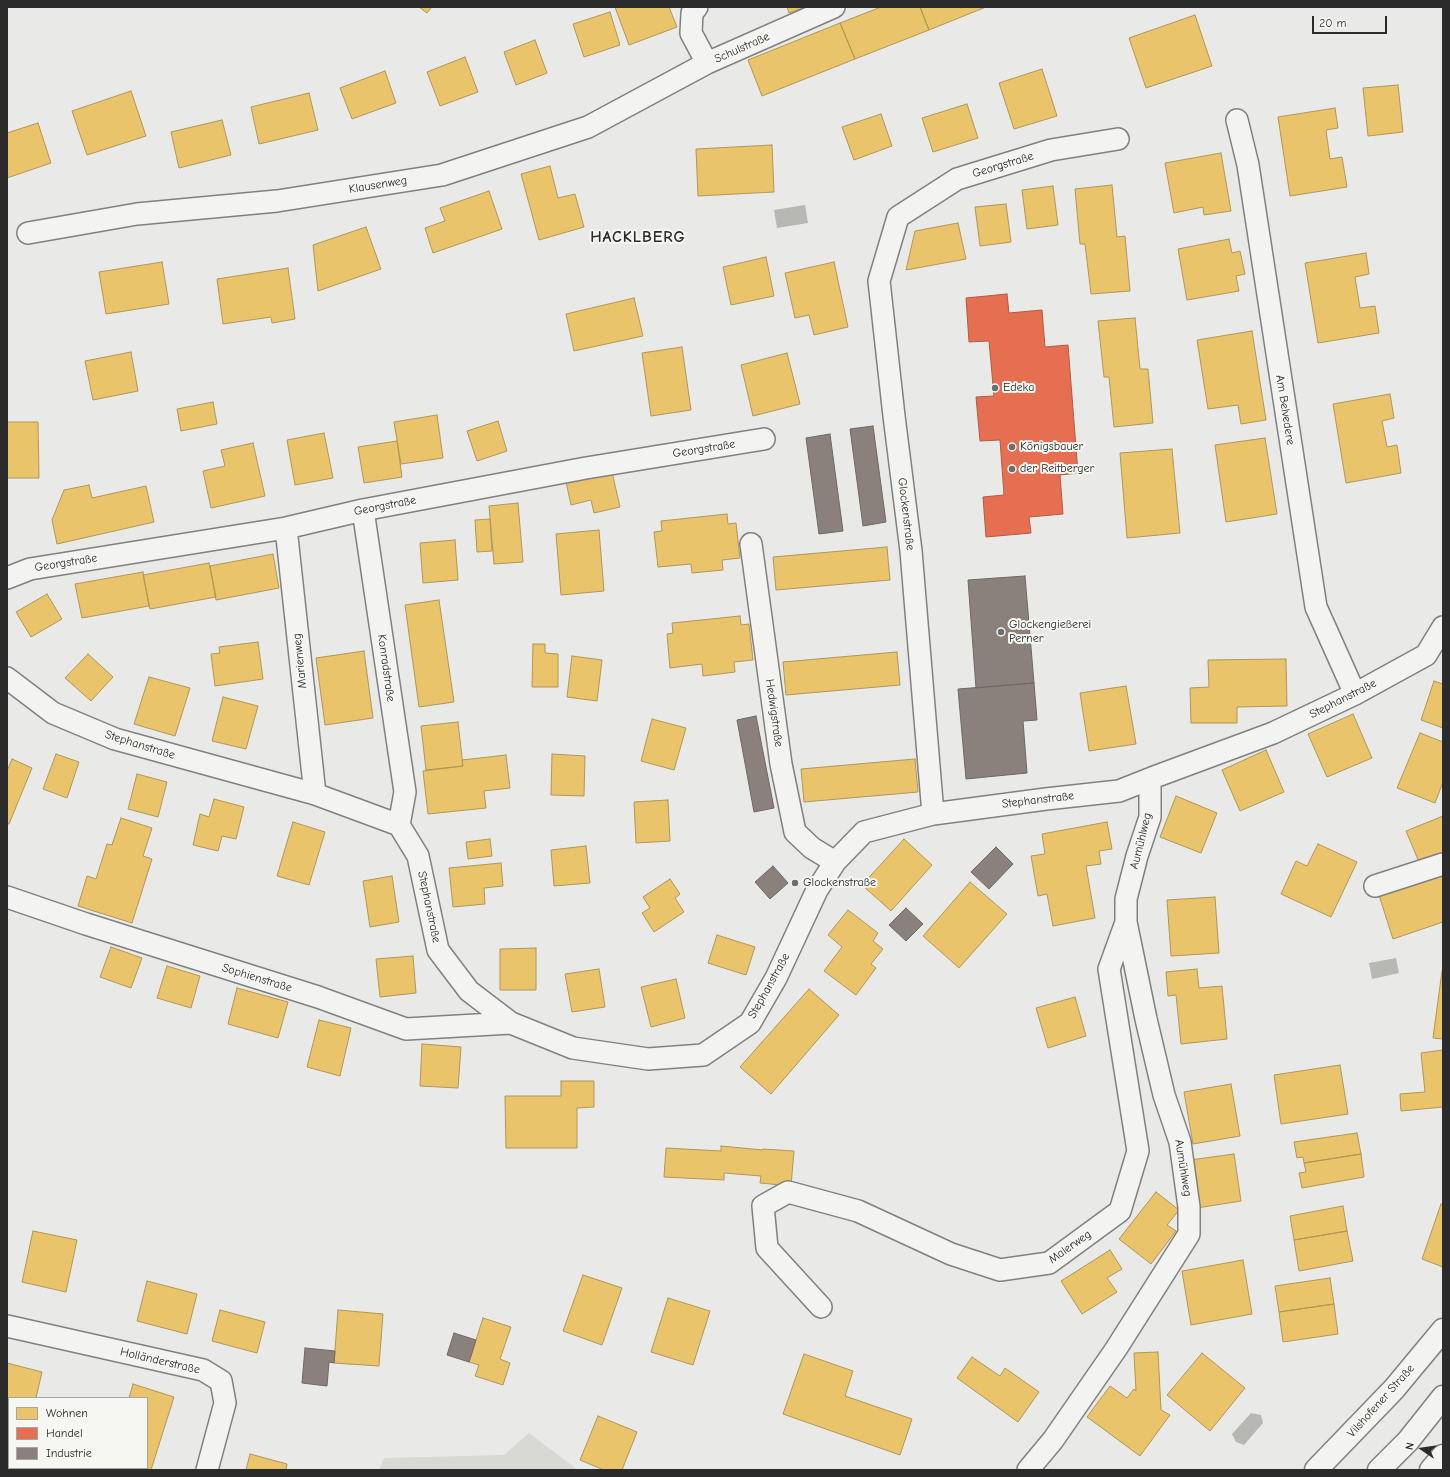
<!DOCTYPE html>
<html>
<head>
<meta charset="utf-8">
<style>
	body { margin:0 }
	#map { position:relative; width:1450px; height:1477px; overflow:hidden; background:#e9e9e7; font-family:"Comic Neue",sans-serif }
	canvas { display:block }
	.frame { position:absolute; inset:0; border:8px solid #2b2b2b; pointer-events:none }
	.legend { position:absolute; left:8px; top:1397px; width:140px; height:72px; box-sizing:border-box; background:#f6f6f2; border:1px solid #a5a5a2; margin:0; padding:5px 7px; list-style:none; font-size:12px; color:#2b2b2b }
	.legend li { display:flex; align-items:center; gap:8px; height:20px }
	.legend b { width:20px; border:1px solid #a5a5a2 }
	.north { position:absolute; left:1402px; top:1429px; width:40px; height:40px; -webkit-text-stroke:3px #f6f6f2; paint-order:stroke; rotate:283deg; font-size:11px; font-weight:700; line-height:16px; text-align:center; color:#2b2b2b }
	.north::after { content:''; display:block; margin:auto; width:14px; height:18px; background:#2b2b2b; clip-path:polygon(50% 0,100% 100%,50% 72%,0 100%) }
	.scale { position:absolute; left:1312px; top:16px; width:75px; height:18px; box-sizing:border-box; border:2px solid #2b2b2b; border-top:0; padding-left:5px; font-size:12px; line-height:14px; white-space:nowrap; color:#2b2b2b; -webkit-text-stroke:3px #f6f6f2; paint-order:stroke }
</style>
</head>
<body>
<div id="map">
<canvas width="1450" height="1477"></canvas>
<div class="frame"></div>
<ul class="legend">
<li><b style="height:11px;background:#e9c46a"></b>Wohnen</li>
<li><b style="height:11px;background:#e76f51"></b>Handel</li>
<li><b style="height:11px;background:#8a817c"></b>Industrie</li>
</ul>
<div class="north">N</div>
<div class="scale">20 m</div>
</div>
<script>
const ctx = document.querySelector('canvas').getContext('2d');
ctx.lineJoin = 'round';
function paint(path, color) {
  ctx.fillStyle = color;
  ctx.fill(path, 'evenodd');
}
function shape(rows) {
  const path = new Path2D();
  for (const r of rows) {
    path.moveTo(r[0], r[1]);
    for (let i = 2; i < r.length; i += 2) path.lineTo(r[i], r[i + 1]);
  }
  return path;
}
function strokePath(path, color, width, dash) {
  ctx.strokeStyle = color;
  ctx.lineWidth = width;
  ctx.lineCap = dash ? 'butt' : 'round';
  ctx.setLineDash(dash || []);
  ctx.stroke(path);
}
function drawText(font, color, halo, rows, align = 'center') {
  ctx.font = font + ' "Comic Neue",sans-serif';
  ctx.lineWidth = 4;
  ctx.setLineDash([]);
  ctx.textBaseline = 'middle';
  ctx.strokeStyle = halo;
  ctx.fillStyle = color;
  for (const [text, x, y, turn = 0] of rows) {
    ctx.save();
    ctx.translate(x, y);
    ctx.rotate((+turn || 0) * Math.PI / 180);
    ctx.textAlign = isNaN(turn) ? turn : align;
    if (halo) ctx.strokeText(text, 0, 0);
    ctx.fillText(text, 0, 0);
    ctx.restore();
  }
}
paint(shape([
	[529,1433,578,1470,379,1470,384,1458,504,1455]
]), '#d8d8d5');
paint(shape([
	[805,205,808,223,777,228,774,210],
	[1396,958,1399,973,1372,979,1369,963],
	[1251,1413,1261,1415,1263,1423,1244,1445,1236,1442,1232,1434]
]), '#b7b7b4');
const homes = shape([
	[419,7,432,7,427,13,419,7],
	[615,7,669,7,677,27,629,45,615,7],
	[787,7,805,7,789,13,787,7],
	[881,7,920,7,929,30,855,59,840,23,881,7],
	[920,7,986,7,929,30,920,7],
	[610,12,620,45,584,57,573,24,610,12],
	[1195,15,1212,66,1146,88,1129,38,1195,15],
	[840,23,855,59,762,96,748,60,840,23],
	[535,40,547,73,516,85,504,52,535,40],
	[465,57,478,92,440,106,427,72,465,57],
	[1042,69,1057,116,1014,129,999,83,1042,69],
	[385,71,396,103,352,119,340,88,385,71],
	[1398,85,1403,132,1368,136,1363,88,1398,85],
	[131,91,146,136,87,155,72,111,131,91],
	[309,93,318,130,259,144,251,107,309,93],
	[967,104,978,138,933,152,922,118,967,104],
	[1335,108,1338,128,1326,130,1330,159,1342,157,1347,187,1290,196,1278,117,1335,108],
	[881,114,892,146,854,160,842,127,881,114],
	[222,120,231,155,179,168,171,132,222,120],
	[38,123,51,163,7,178,7,133,38,123],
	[772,145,774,192,698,196,696,149,772,145],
	[1221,153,1231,211,1204,215,1203,207,1174,213,1165,163,1221,153],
	[550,166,558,198,575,194,584,227,539,240,521,174,550,166],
	[1112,185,1117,237,1125,236,1130,291,1091,294,1085,244,1080,244,1075,189,1112,185],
	[1053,186,1058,225,1027,229,1022,190,1053,186],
	[489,191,502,229,433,253,425,228,445,221,440,208,489,191],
	[1006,204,1011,242,980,246,975,207,1006,204],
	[958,223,966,259,906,270,915,231,958,223],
	[366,227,381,269,318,291,313,245,366,227],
	[1229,239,1232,253,1240,251,1245,274,1236,276,1239,291,1187,300,1178,249,1229,239],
	[1366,253,1369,274,1355,277,1360,308,1375,306,1379,333,1318,343,1305,263,1366,253],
	[766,257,774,296,731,305,723,267,766,257],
	[162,262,169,304,106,314,99,272,162,262],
	[834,262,848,327,814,335,809,315,795,318,785,273,834,262],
	[288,268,295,319,272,323,271,317,223,324,217,279,288,268],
	[634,298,643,336,574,351,566,314,634,298],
	[1135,318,1140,369,1148,369,1153,423,1114,427,1109,377,1104,377,1098,321,1135,318],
	[1252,331,1266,420,1241,424,1238,405,1208,409,1197,340,1252,331],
	[682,347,691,410,651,416,642,353,682,347],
	[131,352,138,391,93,400,85,361,131,352],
	[787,353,800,404,753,416,741,365,787,353],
	[1390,394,1394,418,1382,421,1387,447,1397,445,1401,473,1346,483,1333,404,1390,394],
	[213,402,217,424,181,431,177,409,213,402],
	[437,415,443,458,401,464,394,422,437,415],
	[498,421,507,451,477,461,467,431,498,421],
	[7,422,38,422,39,478,7,478,7,422],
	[324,433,333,478,295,485,287,440,324,433],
	[1265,438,1277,514,1226,522,1215,445,1265,438],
	[397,441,402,477,364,483,358,447,397,441],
	[253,443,265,496,211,508,203,471,225,466,221,450,253,443],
	[1172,449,1180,533,1127,538,1120,453,1172,449],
	[612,472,620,507,594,513,591,500,571,505,566,482,612,472],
	[89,485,92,498,146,486,154,522,57,544,52,520,64,490,89,485],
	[518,503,523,562,494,564,489,506,518,503],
	[727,514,728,524,736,523,740,558,722,560,723,570,692,573,691,564,658,567,654,532,662,531,661,521,727,514],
	[490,519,492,551,477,552,475,520,490,519],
	[599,530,604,591,561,595,556,534,599,530],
	[455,540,458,580,423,583,420,543,455,540],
	[887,547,890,580,776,590,773,557,887,547],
	[273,554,279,588,216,600,210,566,273,554],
	[209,563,216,597,150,609,143,575,209,563],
	[143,572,149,606,82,618,75,584,143,572],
	[47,594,62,619,31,637,16,612,47,594],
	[439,600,454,702,419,707,405,605,439,600],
	[740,616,741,625,749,624,753,660,734,662,735,672,703,676,702,664,670,668,667,634,673,633,672,623,740,616],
	[258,642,263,679,215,686,211,654,220,653,219,647,258,642],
	[533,644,545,644,545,653,558,654,558,687,532,687,533,644],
	[364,651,373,718,325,725,316,658,364,651],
	[897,652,900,685,786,695,783,662,897,652],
	[88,654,113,677,91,701,65,678,88,654],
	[572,656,602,660,597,701,567,697,572,656],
	[1286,659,1287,706,1237,707,1237,723,1191,723,1190,688,1209,687,1208,660,1286,659],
	[149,677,190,688,175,736,134,724,149,677],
	[1434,681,1443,684,1443,728,1421,720,1434,681],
	[1126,686,1136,744,1089,751,1080,693,1126,686],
	[223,697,258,706,246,749,212,741,223,697],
	[1353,714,1372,758,1327,777,1308,734,1353,714],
	[652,719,686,728,674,770,641,761,652,719],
	[458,722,463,766,426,770,421,726,458,722],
	[1420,733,1443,742,1443,782,1435,803,1397,788,1420,733],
	[1266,750,1284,792,1240,811,1222,770,1266,750],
	[56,754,79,762,67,798,43,789,56,754],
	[552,754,585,756,584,796,551,795,552,754],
	[506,755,510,788,484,791,486,808,428,814,423,771,463,766,462,760,506,755],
	[12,759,32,768,9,824,7,824,7,771,12,759],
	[915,759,918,792,804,802,801,769,915,759],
	[137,774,167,782,158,817,128,809,137,774],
	[1176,796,1217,813,1201,853,1160,837,1176,796],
	[214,799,244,807,236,839,222,836,218,851,193,845,200,814,209,817,214,799],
	[668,800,670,841,636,843,634,802,668,800],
	[1443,816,1443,853,1419,862,1406,831,1443,816],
	[121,818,152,828,143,856,152,859,132,923,78,906,87,876,96,879,107,844,112,845,121,818],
	[293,822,325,832,309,885,277,876,293,822],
	[1107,822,1112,849,1099,851,1101,864,1086,866,1095,918,1053,926,1047,894,1038,896,1031,856,1045,854,1042,834,1107,822],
	[490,839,492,856,468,859,466,842,490,839],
	[904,839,932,865,891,911,862,885,904,839],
	[1318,844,1357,862,1331,917,1281,894,1296,861,1307,866,1318,844],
	[586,846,590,883,554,886,551,850,586,846],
	[501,863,503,886,484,888,485,904,453,907,449,868,501,863],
	[1443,870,1443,922,1393,939,1378,892,1443,870],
	[392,876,399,922,370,927,363,881,392,876],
	[670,879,680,894,675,898,684,912,654,932,642,913,650,908,643,897,670,879],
	[970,882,1007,914,959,968,923,936,970,882],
	[1215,897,1219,953,1171,956,1167,900,1215,897],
	[848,910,878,933,873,941,883,949,871,964,876,968,856,995,824,971,842,947,828,935,848,910],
	[717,935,755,947,746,975,708,963,717,935],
	[111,947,142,958,131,988,100,977,111,947],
	[536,948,536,990,500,990,500,949,536,948],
	[413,956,416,993,380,997,376,959,413,956],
	[167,966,200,976,191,1008,157,998,167,966],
	[599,969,605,1007,572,1012,565,974,599,969],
	[1197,969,1199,988,1222,986,1227,1039,1181,1044,1176,995,1168,996,1166,972,1197,969],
	[1442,971,1443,971,1443,1039,1433,1038,1442,971],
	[676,979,685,1018,651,1027,641,987,676,979],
	[237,988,288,1002,278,1038,228,1024,237,988],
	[809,989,839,1015,771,1094,740,1067,809,989],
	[1075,997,1086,1036,1048,1048,1036,1008,1075,997],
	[319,1020,351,1028,340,1076,307,1067,319,1020],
	[422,1044,461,1047,458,1088,420,1086,422,1044],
	[1443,1050,1443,1107,1401,1111,1400,1094,1425,1092,1421,1053,1443,1050],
	[1340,1065,1348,1114,1281,1124,1274,1075,1340,1065],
	[561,1081,594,1081,594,1107,577,1108,577,1148,506,1148,505,1096,561,1096,561,1081],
	[1231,1084,1240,1136,1193,1144,1184,1092,1231,1084],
	[1357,1133,1361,1154,1304,1163,1303,1157,1297,1158,1294,1142,1357,1133],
	[721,1146,763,1150,763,1149,794,1151,791,1186,760,1183,761,1176,724,1173,724,1180,664,1177,666,1148,721,1151,721,1146],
	[1234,1154,1241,1201,1197,1208,1190,1160,1234,1154],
	[1361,1154,1364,1177,1302,1188,1299,1173,1306,1172,1304,1163,1361,1154],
	[1156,1192,1179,1210,1167,1225,1176,1231,1151,1264,1119,1239,1156,1192],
	[1441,1204,1443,1205,1443,1267,1422,1259,1441,1204],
	[1343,1206,1347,1231,1294,1240,1290,1216,1343,1206],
	[33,1231,77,1240,66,1292,22,1282,33,1231],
	[1347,1231,1353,1261,1299,1271,1294,1240,1347,1231],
	[1110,1250,1122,1269,1107,1278,1117,1292,1082,1314,1061,1281,1110,1250],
	[1243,1260,1252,1314,1191,1325,1182,1271,1243,1260],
	[583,1275,622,1288,602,1345,563,1331,583,1275],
	[1330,1278,1334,1304,1279,1312,1275,1286,1330,1278],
	[147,1281,197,1294,187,1334,137,1321,147,1281],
	[668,1298,710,1311,693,1365,651,1352,668,1298],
	[1334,1304,1338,1334,1283,1342,1279,1312,1334,1304],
	[220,1310,265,1322,257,1353,212,1341,220,1310],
	[338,1310,383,1314,379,1366,334,1363,338,1310],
	[483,1318,511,1327,500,1359,510,1363,503,1385,475,1376,479,1365,469,1362,483,1318],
	[1158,1352,1161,1410,1170,1415,1140,1456,1087,1417,1110,1386,1127,1398,1134,1389,1136,1391,1134,1353,1158,1352],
	[1202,1353,1245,1388,1210,1431,1167,1395,1202,1353],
	[804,1354,853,1371,845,1396,912,1419,900,1455,783,1414,804,1354],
	[972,1357,1000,1376,1005,1368,1039,1392,1018,1422,957,1378,972,1357],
	[7,1363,42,1372,36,1398,9,1398,9,1411,7,1410,7,1363],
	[133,1384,174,1397,151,1470,146,1468,147,1468,147,1398,129,1398,133,1384],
	[598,1416,637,1432,622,1470,604,1470,580,1460,598,1416],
	[250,1454,287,1464,286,1470,246,1470,250,1454],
	[108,1468,146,1468,151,1470,107,1470,108,1468]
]);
paint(homes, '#e9c46a');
strokePath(homes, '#b09657', 1);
const shops = shape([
	[1007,294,1009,313,1042,310,1045,347,1068,345,1078,473,1060,475,1063,514,1029,517,1031,533,986,537,983,497,1004,495,1000,440,980,441,976,397,994,396,989,341,969,342,966,298,1007,294]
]);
paint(shops, '#e76f51');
strokePath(shops, '#af5b46', 1);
const industry = shape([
	[873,426,886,522,863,526,850,429,873,426],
	[830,434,843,531,819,534,806,438,830,434],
	[1025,576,1034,683,976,688,968,580,1025,576],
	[1034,683,1037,720,1023,721,1027,773,966,779,958,689,1034,683],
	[756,716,774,808,754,812,737,720,756,716],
	[996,847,1013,864,989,889,971,872,996,847],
	[773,866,788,883,770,899,755,882,773,866],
	[906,908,923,924,906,941,889,925,906,908],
	[454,1333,476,1340,469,1362,447,1355,454,1333],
	[305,1348,335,1351,334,1363,329,1362,327,1386,302,1383,305,1348]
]);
paint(industry, '#8a817c');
strokePath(industry, '#6e6764', 1);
const street = shape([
	[697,7,692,13,691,33,707,63,834,7],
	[1237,120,1248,165,1316,607,1355,694],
	[28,233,137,214,277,201,442,175,588,127,707,63],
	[363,510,405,792,399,825],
	[286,528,315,794],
	[751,544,781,764,795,832,812,848,835,862],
	[7,578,30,569,286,528,363,510,586,468,764,439],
	[7,678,53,713,115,739,315,794,399,825,418,856,438,950,469,991,511,1023,573,1048,648,1059,703,1055,750,1023,776,978,817,890,835,862,864,832,933,814,1046,799,1119,791,1157,776,1273,733,1355,694,1426,655,1443,627],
	[933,814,911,551,894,416,879,281,898,217,957,179,1051,150,1118,139],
	[1375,886,1443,864],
	[7,897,86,924,318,997,406,1029,511,1023],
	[821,1307,767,1248,763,1206,788,1192,858,1211,951,1254,1000,1270,1049,1263,1120,1211,1138,1151,1109,969,1126,922],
	[7,1326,203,1370,221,1381,225,1403,207,1470],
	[1028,1470,1053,1440,1116,1349,1189,1234,1189,1207,1180,1142,1164,1095,1146,1019,1126,922,1126,899,1137,856,1150,817,1150,779]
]);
const secondary = shape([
	[1316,1470,1394,1389,1443,1330]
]);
const primary = shape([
	[1379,1470,1408,1441,1443,1397],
	[1431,1470,1443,1456]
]);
strokePath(street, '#808080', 24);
strokePath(secondary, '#808080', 25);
strokePath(primary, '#808080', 25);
strokePath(street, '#f3f3f1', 21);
strokePath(secondary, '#f3f3f1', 22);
strokePath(primary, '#f3f3f1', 22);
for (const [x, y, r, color] of [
	[995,388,4,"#6e6e6d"],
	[1012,447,4,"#6e6e6d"],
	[1012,469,4,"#6e6e6d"],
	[1001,632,4,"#6e6e6d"],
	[795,883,4,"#6e6e6d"]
]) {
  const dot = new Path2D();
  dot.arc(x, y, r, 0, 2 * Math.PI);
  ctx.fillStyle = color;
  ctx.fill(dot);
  strokePath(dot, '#f6f6f2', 1.5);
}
drawText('12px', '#2b2b2b', '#f6f6f2', [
	["Schulstraße",742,48,-24],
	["Georgstraße",1003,165,-17],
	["Klausenweg",378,185,-9],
	["Am Belvedere",1285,410,81],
	["Georgstraße",704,449,-9],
	["Georgstraße",385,506,-11],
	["Glockenstraße",906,514,83],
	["Georgstraße",66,563,-9],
	["Marienweg",300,661,-96],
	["Konradstraße",386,668,82],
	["Stephanstraße",1343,699,-27],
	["Hedwigstraße",774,713,82],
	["Stephanstraße",140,745,17],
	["Stephanstraße",1038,800,-7],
	["Aumühlweg",1141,841,-76],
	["Stephanstraße",429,907,78],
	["Sophienstraße",257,978,17],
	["Stephanstraße",769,986,-61],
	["Aumühlweg",1183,1168,81],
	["Malerweg",1070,1247,-35],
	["Holländerstraße",160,1361,13],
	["Vilshofener Straße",1381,1401,-48]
]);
drawText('12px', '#2b2b2b', '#f6f6f2', [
	["Edeka",1003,388],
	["Königsbauer",1020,447],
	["der Reitberger",1020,469],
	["Glockengießerei",1009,625],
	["Perner",1009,639],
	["Glockenstraße",803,883]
], 'left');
ctx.letterSpacing = '1px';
drawText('bold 16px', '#2b2b2b', '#f6f6f2', [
	["HACKLBERG",638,237]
]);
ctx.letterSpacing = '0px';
</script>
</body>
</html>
